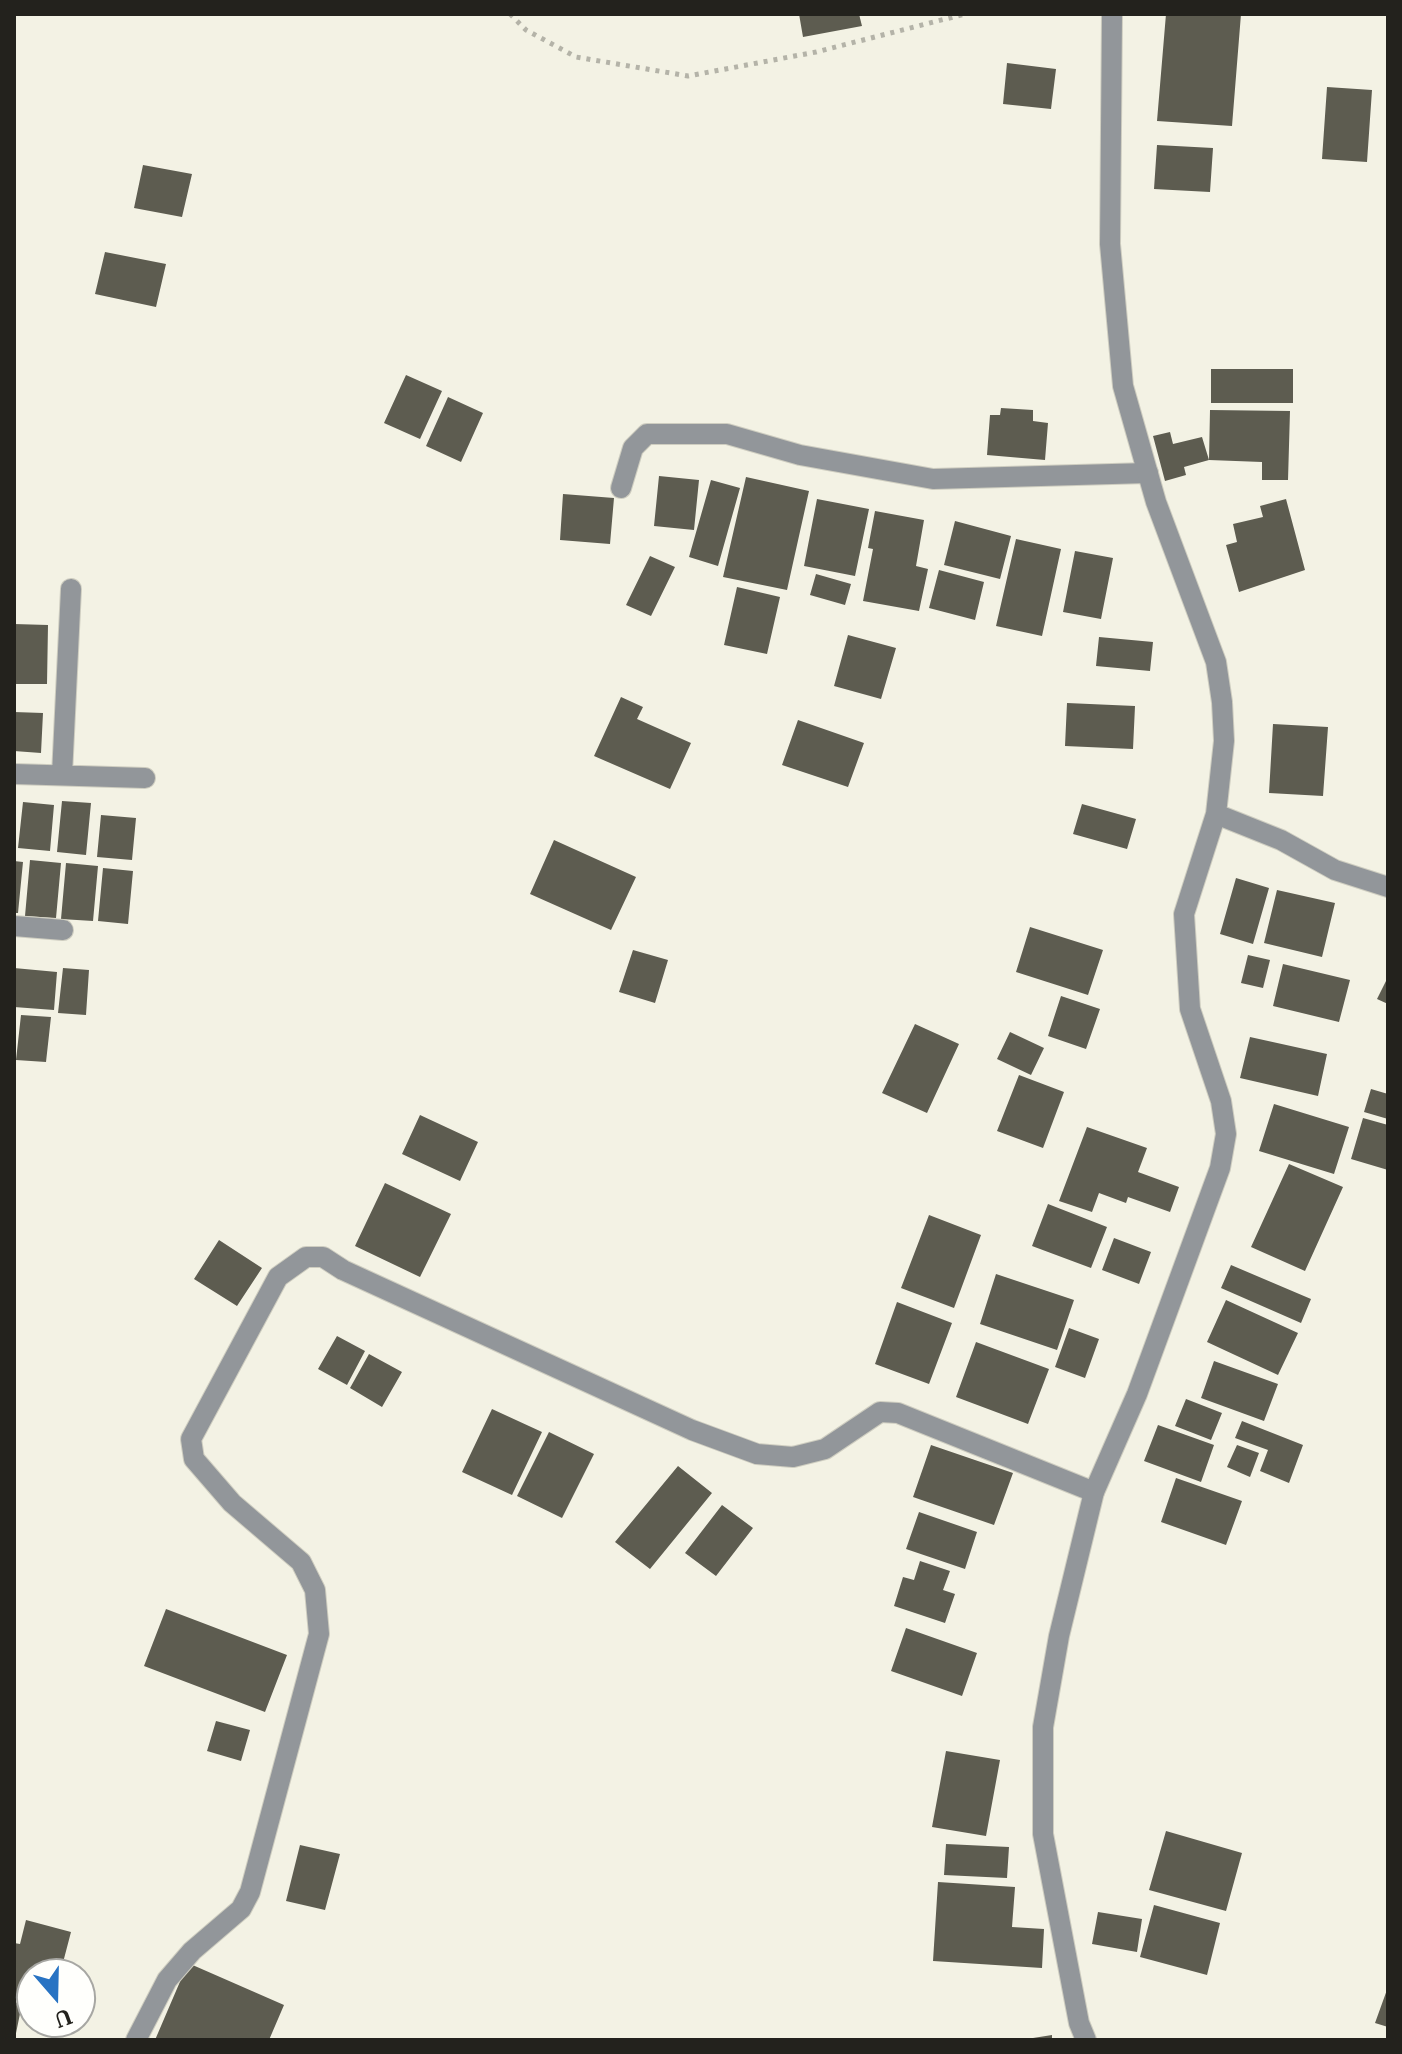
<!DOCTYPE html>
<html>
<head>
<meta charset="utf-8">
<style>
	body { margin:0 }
	#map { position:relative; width:1402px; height:2054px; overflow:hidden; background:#f3f2e4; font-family:"IBM Plex Serif",serif }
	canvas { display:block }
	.frame { position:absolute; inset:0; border:16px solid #23221d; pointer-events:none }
	.north { position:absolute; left:16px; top:1958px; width:80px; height:80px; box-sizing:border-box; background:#fffffc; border:2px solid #a7a7a3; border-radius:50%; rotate:160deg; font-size:22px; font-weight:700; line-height:32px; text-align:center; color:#23221d }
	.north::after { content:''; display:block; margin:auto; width:28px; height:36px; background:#2873c3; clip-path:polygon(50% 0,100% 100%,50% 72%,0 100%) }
</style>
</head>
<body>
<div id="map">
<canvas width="1402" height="2054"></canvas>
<div class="frame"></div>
<div class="north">U</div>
</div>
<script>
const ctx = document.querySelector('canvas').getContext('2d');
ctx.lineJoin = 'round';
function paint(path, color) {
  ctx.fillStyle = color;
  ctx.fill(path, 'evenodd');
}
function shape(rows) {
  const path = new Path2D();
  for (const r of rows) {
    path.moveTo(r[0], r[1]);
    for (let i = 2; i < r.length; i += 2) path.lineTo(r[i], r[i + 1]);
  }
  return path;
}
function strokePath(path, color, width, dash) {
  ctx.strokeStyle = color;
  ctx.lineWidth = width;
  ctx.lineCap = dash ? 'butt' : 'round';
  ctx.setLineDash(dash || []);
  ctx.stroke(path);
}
paint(shape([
	[799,14,859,14,862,26,803,37],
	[1166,14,1241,14,1232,126,1157,121],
	[1007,63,1056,69,1051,109,1003,104],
	[1327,87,1372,90,1367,162,1322,159],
	[1157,145,1213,148,1210,192,1154,189],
	[143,165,192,174,182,217,134,208],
	[105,252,166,264,156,307,95,294],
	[1211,369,1293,369,1293,403,1211,403],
	[406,375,442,391,420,439,384,423],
	[448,397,483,413,461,462,426,446],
	[1001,408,1033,410,1033,421,1048,423,1045,460,987,455,990,415,1000,415],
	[1210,410,1290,411,1288,480,1262,480,1262,462,1209,460],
	[1170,432,1173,444,1202,437,1209,460,1184,467,1186,475,1165,481,1153,436],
	[659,476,699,480,694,530,654,526],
	[746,477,809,491,787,590,723,577],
	[711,480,740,488,718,566,689,557],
	[563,494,614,498,610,544,560,540],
	[817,499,869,509,855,576,804,566],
	[1286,499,1305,570,1239,592,1226,545,1237,542,1233,524,1263,517,1260,506],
	[875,511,924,520,916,566,928,569,919,611,863,601,873,549,868,548],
	[955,521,1011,536,1000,579,944,565],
	[1016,539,1061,549,1042,636,996,626],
	[1075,551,1113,558,1101,619,1063,612],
	[650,556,675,567,651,616,626,605],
	[939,570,984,582,975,620,929,608],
	[816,574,851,584,845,605,810,595],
	[737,587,780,597,767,654,724,645],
	[14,624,48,625,47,684,14,684],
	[848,635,896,648,881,699,834,686],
	[1099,637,1153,642,1150,671,1096,666],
	[621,697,643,707,637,719,691,743,670,789,594,756],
	[1067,703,1135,706,1133,749,1065,746],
	[14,712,43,713,41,753,14,751],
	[798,720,864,743,848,787,782,765],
	[1273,724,1328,727,1323,796,1269,793],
	[62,801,91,803,86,855,57,852],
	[23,802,54,805,50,851,18,848],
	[1082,804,1136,819,1127,849,1073,834],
	[101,815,136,818,132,860,97,857],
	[554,840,636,877,611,930,530,894],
	[30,860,61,863,56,918,25,916],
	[14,861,23,862,18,913,14,913],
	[66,863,98,866,93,921,61,919],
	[103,868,133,871,128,924,98,921],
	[1236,878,1269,888,1253,944,1220,934],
	[1277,890,1335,903,1322,957,1264,943],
	[1030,927,1103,950,1088,995,1016,972],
	[633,950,668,960,655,1003,619,992],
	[1248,955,1270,960,1263,988,1241,983],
	[1283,964,1350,980,1339,1022,1273,1006],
	[14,968,57,972,54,1010,14,1007],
	[63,968,89,970,86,1015,58,1013],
	[1388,977,1388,1004,1377,999],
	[1061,996,1100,1009,1086,1049,1048,1036],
	[21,1015,51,1017,46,1062,16,1060],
	[915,1024,959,1044,927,1113,882,1093],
	[1010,1032,1044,1048,1031,1075,997,1059],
	[1250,1037,1327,1054,1318,1096,1240,1078],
	[1019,1075,1064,1092,1043,1148,997,1131],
	[1371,1089,1388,1094,1388,1119,1364,1112],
	[1274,1104,1349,1127,1334,1174,1259,1151],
	[420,1115,478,1142,460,1181,402,1154],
	[1363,1118,1388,1125,1388,1170,1351,1159],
	[1087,1127,1147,1148,1138,1172,1179,1187,1170,1212,1128,1197,1126,1203,1099,1193,1092,1212,1059,1201],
	[1289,1164,1343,1187,1305,1271,1251,1247],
	[385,1183,451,1214,420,1277,355,1246],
	[1048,1204,1107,1227,1091,1268,1032,1246],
	[929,1215,981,1235,954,1308,901,1288],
	[1114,1238,1151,1252,1139,1284,1102,1270],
	[219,1240,262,1268,237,1306,194,1279],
	[1231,1265,1311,1299,1301,1323,1221,1288],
	[996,1274,1074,1300,1057,1350,980,1324],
	[1226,1300,1298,1333,1278,1375,1207,1342],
	[897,1302,952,1323,929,1384,875,1364],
	[1069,1328,1099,1339,1085,1378,1055,1367],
	[337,1336,365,1351,347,1385,318,1369],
	[976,1342,1049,1369,1028,1424,956,1397],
	[369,1354,402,1372,382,1407,350,1388],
	[1214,1361,1278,1384,1264,1421,1201,1398],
	[1186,1399,1222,1413,1211,1440,1175,1426],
	[492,1409,542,1432,512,1495,462,1472],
	[1242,1421,1303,1445,1289,1483,1260,1471,1268,1450,1235,1438],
	[1158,1425,1214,1445,1201,1482,1144,1461],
	[549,1432,594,1454,562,1518,517,1496],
	[931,1445,1013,1473,994,1525,913,1497],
	[1237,1445,1259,1453,1250,1477,1227,1467],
	[678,1466,712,1493,650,1569,615,1542],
	[1176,1478,1242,1501,1226,1545,1161,1522],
	[722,1505,753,1528,716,1576,685,1553],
	[919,1512,977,1532,965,1569,906,1549],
	[920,1561,950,1571,943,1590,955,1594,945,1623,894,1606,903,1577,914,1580],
	[166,1609,287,1655,265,1712,144,1666],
	[906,1628,977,1653,962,1696,891,1671],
	[216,1721,250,1730,241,1761,207,1751],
	[946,1751,1000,1760,986,1836,932,1827],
	[1166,1831,1242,1853,1226,1911,1149,1890],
	[946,1844,1009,1847,1007,1878,944,1875],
	[300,1845,340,1854,325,1910,286,1901],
	[938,1882,1015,1887,1012,1927,1044,1929,1042,1968,933,1961],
	[1154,1905,1220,1923,1207,1975,1140,1957],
	[1098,1912,1142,1919,1137,1952,1092,1944],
	[26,1920,71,1932,60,1974,32,1974,32,1999,14,1994,14,1943,20,1944],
	[188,1963,284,2005,269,2040,155,2040],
	[1388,1987,1388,2027,1375,2023],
	[14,2002,22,2004,15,2038,14,2038],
	[1052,2035,1052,2040,1033,2040,1033,2038]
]), '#5d5c50');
const minor = shape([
	[621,488,633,448,647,434,727,434,800,455,933,479,1148,473],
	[14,774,145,778],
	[62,775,71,589],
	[14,926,63,930],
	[136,2040,167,1980,192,1951,241,1909,250,1892,319,1634,315,1590,301,1562,232,1503,194,1459,191,1439,278,1277,306,1257,323,1257,343,1270,692,1430,757,1454,793,1457,825,1449,880,1412,898,1413,1094,1492]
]);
const tertiary = shape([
	[1216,814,1281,840,1335,870,1388,887],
	[1086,2040,1079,2023,1043,1834,1043,1727,1059,1636,1094,1492,1137,1394,1220,1168,1226,1134,1221,1101,1190,1009,1184,914,1216,814,1224,741,1222,702,1216,662,1156,502,1123,386,1110,244,1112,14]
]);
strokePath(minor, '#cecdc0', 22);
strokePath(tertiary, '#cecdc0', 22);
strokePath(shape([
	[510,14,526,30,576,57,688,76,816,52,965,14]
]), '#b4b3a8', 5, [4, 6]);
strokePath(minor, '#92969a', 20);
strokePath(tertiary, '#92969a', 20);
</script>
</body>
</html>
